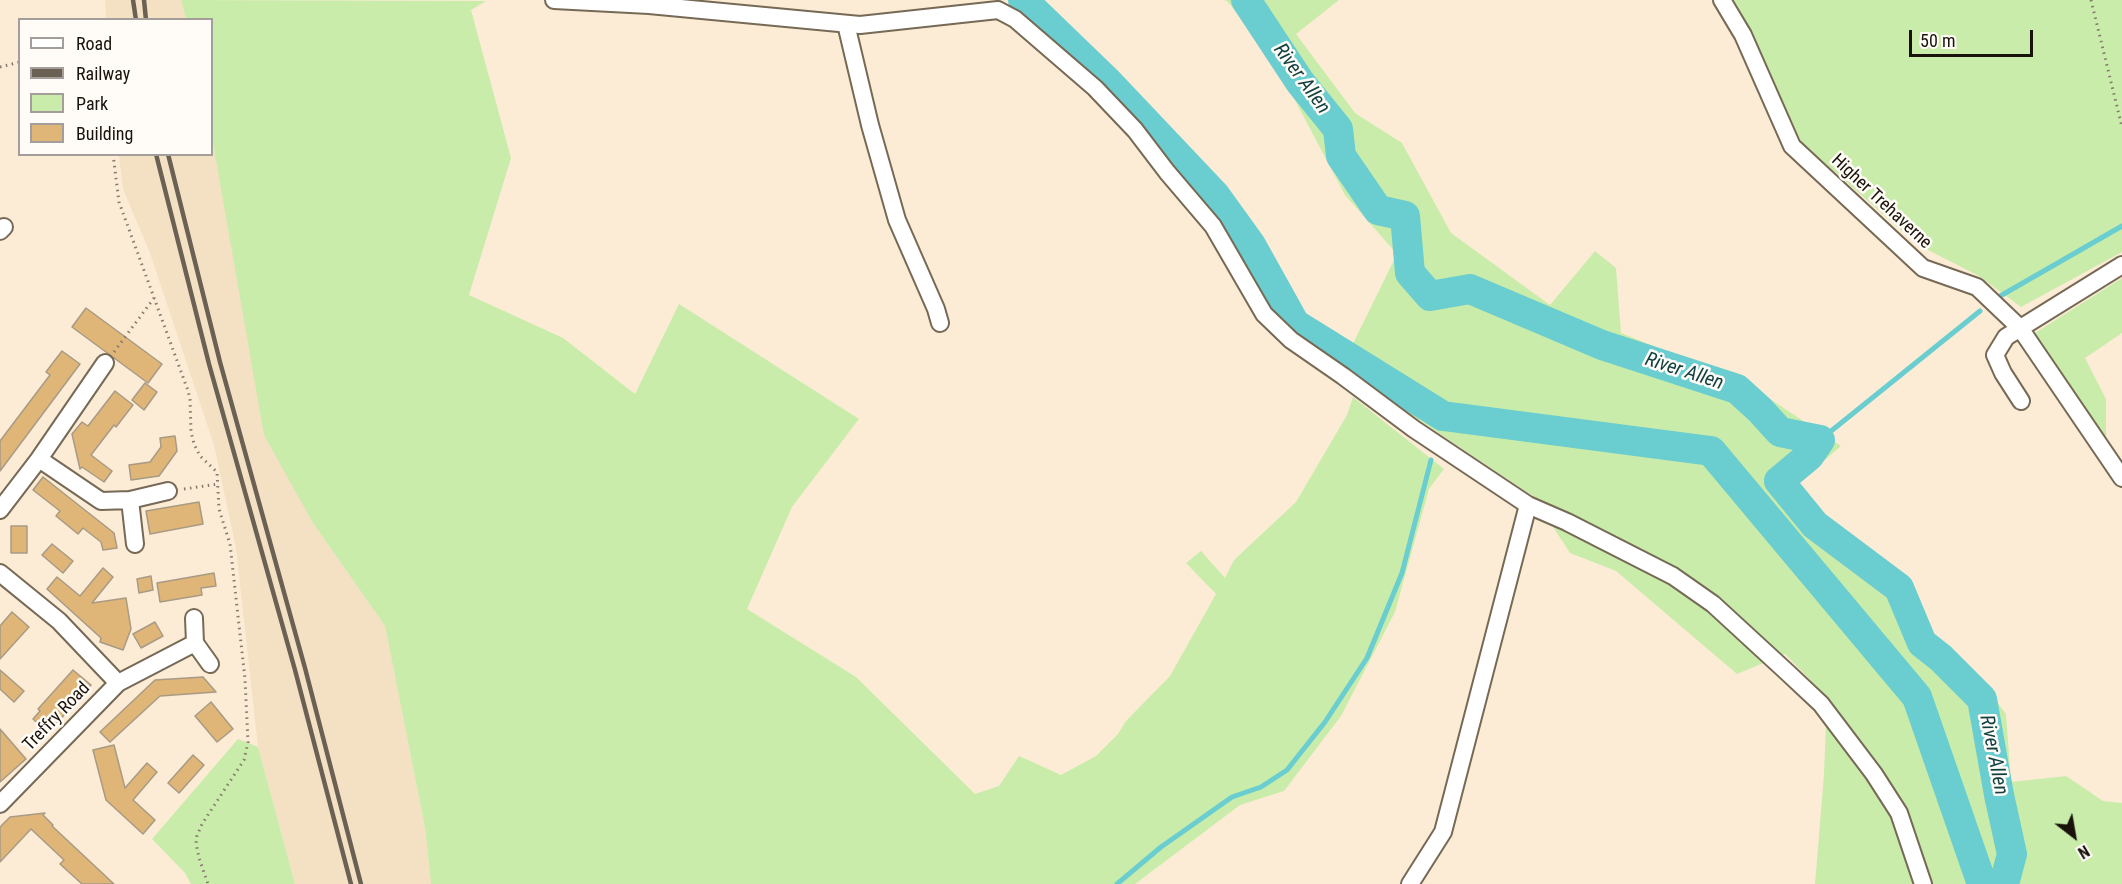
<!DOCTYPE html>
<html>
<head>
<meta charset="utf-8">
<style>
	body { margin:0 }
	#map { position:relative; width:2122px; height:884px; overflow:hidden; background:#fcecd6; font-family:"Roboto Condensed",sans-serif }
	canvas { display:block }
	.legend { position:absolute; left:18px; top:18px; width:195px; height:138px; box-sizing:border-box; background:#fffbf7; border:2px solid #a39e99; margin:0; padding:8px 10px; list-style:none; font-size:18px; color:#19130b }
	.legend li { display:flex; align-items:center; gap:12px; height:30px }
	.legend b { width:30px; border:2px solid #a39e99 }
	.north { position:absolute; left:2044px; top:806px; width:60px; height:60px; -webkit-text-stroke:4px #fffbf7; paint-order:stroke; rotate:149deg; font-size:16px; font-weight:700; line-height:24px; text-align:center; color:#19130b }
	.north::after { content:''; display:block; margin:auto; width:21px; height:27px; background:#19130b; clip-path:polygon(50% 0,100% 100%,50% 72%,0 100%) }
	.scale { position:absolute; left:1909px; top:30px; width:124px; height:27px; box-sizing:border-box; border:3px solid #19130b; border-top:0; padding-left:8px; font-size:18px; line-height:21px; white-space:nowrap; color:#19130b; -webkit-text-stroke:4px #fffbf7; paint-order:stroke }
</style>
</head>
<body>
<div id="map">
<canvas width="2122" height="884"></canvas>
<ul class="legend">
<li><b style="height:8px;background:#fff"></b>Road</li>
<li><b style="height:8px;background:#6a6154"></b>Railway</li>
<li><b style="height:16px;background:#c9ecab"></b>Park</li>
<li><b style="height:16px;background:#dfb677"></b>Building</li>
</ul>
<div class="north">N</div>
<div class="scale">50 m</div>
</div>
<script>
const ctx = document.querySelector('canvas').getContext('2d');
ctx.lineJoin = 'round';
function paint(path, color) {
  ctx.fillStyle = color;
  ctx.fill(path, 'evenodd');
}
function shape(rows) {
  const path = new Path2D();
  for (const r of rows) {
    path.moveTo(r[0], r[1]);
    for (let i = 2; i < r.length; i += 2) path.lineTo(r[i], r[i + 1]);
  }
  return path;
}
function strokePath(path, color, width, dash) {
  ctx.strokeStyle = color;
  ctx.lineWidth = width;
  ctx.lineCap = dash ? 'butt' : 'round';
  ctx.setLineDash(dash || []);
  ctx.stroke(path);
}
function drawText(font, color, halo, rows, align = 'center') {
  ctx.font = font + ' "Roboto Condensed",sans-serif';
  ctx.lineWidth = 5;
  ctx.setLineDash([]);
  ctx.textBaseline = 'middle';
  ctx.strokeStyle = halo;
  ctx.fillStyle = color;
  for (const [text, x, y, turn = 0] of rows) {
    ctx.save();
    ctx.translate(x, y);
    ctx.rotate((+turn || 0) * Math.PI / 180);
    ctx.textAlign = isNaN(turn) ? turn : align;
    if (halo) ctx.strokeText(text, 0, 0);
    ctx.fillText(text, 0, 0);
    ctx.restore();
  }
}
paint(shape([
	[105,0,181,0,186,19,106,19],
	[212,137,313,523,385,626,425,828,431,884,295,884,258,747,236,548,214,445,150,253,123,189,119,155,212,154]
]), '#f4e0c3');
paint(shape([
	[181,0,486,1,471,10,511,158,469,295,563,338,635,394,679,304,859,419,792,507,747,609,856,677,975,794,999,786,1019,756,1061,775,1096,756,1118,734,1126,721,1170,676,1216,594,1186,563,1201,551,1225,578,1234,560,1296,502,1347,415,1353,397,1444,469,1429,489,1395,612,1341,716,1284,791,1240,805,1135,884,431,884,425,828,385,626,313,523,264,435,212,137,212,20,186,19],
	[1223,0,1339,0,1296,34,1355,113,1402,143,1451,233,1550,305,1595,251,1616,268,1621,333,1746,383,1841,446,1782,497,1909,586,1908,644,1982,682,2006,714,2011,782,2066,776,2103,801,2122,803,2122,884,1815,884,1824,774,1827,697,1785,654,1737,674,1616,571,1570,553,1533,496,1341,368,1397,254,1345,195,1270,53,1227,1],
	[1732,0,2122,0,2122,252,2021,307,1979,276,1918,245,1802,143,1744,19],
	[2122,278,2122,333,2085,358,2106,399,2106,438,2035,333],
	[238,739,258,747,295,884,191,884,185,873,152,839]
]), '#c9ecab');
strokePath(shape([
	[1995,299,2122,226],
	[1439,428,1443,416],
	[1820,440,1980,311],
	[1117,884,1161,847,1232,797,1261,787,1287,770,1325,722,1367,658,1402,573,1431,460]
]), '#6acdcf', 5);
strokePath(shape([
	[1023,0,1108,82,1215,195,1251,245,1295,324,1443,416,1711,451,1917,697,1982,884],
	[1246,0,1300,82,1338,129,1341,156,1378,210,1405,216,1410,273,1430,296,1470,289,1602,345,1737,389,1760,410,1780,432,1820,440,1809,456,1779,481,1815,525,1899,588,1922,643,1941,658,1982,699,1999,795,2012,854,2004,884]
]), '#6acdcf', 30);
const building = shape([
	[86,308,162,364,148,383,72,327,86,308],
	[62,351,80,364,0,471,0,441,50,375,46,372,62,351],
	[145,383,157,392,144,410,132,400,145,383],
	[115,391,133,405,116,427,114,425,91,455,112,471,104,482,82,467,80,469,72,434,82,422,88,426,115,391],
	[175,436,177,451,159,476,131,480,129,465,150,462,161,447,160,438,175,436],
	[43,477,114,533,117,548,103,550,101,542,83,528,78,534,56,516,60,511,33,490,43,477],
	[199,502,203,524,150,534,146,511,199,502],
	[11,526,27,526,27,553,11,553,11,526],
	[52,544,73,561,63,573,42,555,52,544],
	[103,568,113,577,92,603,126,598,131,629,123,650,100,642,101,638,47,589,57,577,80,596,103,568],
	[214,573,216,586,201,588,202,595,160,602,157,583,214,573],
	[151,576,153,590,139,593,137,579,151,576],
	[12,612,29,627,0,659,0,626,12,612],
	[155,622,163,636,141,648,133,634,155,622],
	[0,670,24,691,14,702,0,689,0,670],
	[73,670,91,685,56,724,52,721,44,729,33,719,40,711,38,709,73,670],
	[203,677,216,692,160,696,110,742,100,732,155,680,203,677],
	[211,702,233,729,217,742,195,716,211,702],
	[0,729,26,759,0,782,0,729],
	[114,745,125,788,147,763,157,772,133,800,155,820,143,834,106,800,93,750,114,745],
	[193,755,204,765,179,793,168,783,193,755],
	[45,813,43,815,53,825,52,826,114,884,82,884,60,864,64,860,31,829,0,862,0,827,10,817,45,813]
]);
paint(building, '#dfb677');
strokePath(building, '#a89a85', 1.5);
const minor = shape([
	[554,0,649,5,860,25,998,10,1015,19,1095,88,1135,130,1167,172,1213,226,1264,314,1291,340,1343,376,1414,429,1528,505,1567,522,1673,576,1713,604,1788,673,1821,704,1874,774,1899,813,1923,884],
	[1722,0,1743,35,1792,146,1923,268,1977,287,2020,328,2122,478],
	[846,24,870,125,897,220,936,309,940,323],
	[0,231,4,227],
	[2021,401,2003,373,1995,355,2006,337,2122,265],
	[39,459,101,501,130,500,168,491],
	[130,500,135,544],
	[0,510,39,459,105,363],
	[0,573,59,621,118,683],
	[195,643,210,664],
	[0,804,118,683,195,643,194,618],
	[1410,884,1443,832,1528,505]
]);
strokePath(minor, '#766955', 20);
strokePath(shape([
	[2091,0,2122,127],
	[0,67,20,62],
	[113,154,119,202,187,388,190,398,191,432,194,444,200,456,217,472,219,509,230,544,245,679,248,742,244,760,202,824,197,836,196,843,199,858,208,884],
	[114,352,154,298],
	[184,489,218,484]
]), '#857a6c', 3, [1.5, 4.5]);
strokePath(minor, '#fff', 16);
strokePath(shape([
	[133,0,136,20],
	[144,0,146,20],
	[156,154,209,364,295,670,351,884],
	[168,154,220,362,305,668,361,884]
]), '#6a6154', 4.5);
drawText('18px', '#19130b', '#fffbf7', [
	["Higher Trehaverne",1881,202,43],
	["Treffry Road",57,717,-46]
]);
drawText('italic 20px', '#103f40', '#fffbf7', [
	["River Allen",1301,79,54],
	["River Allen",1684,372,18],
	["River Allen",1993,755,79]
]);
</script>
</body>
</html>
